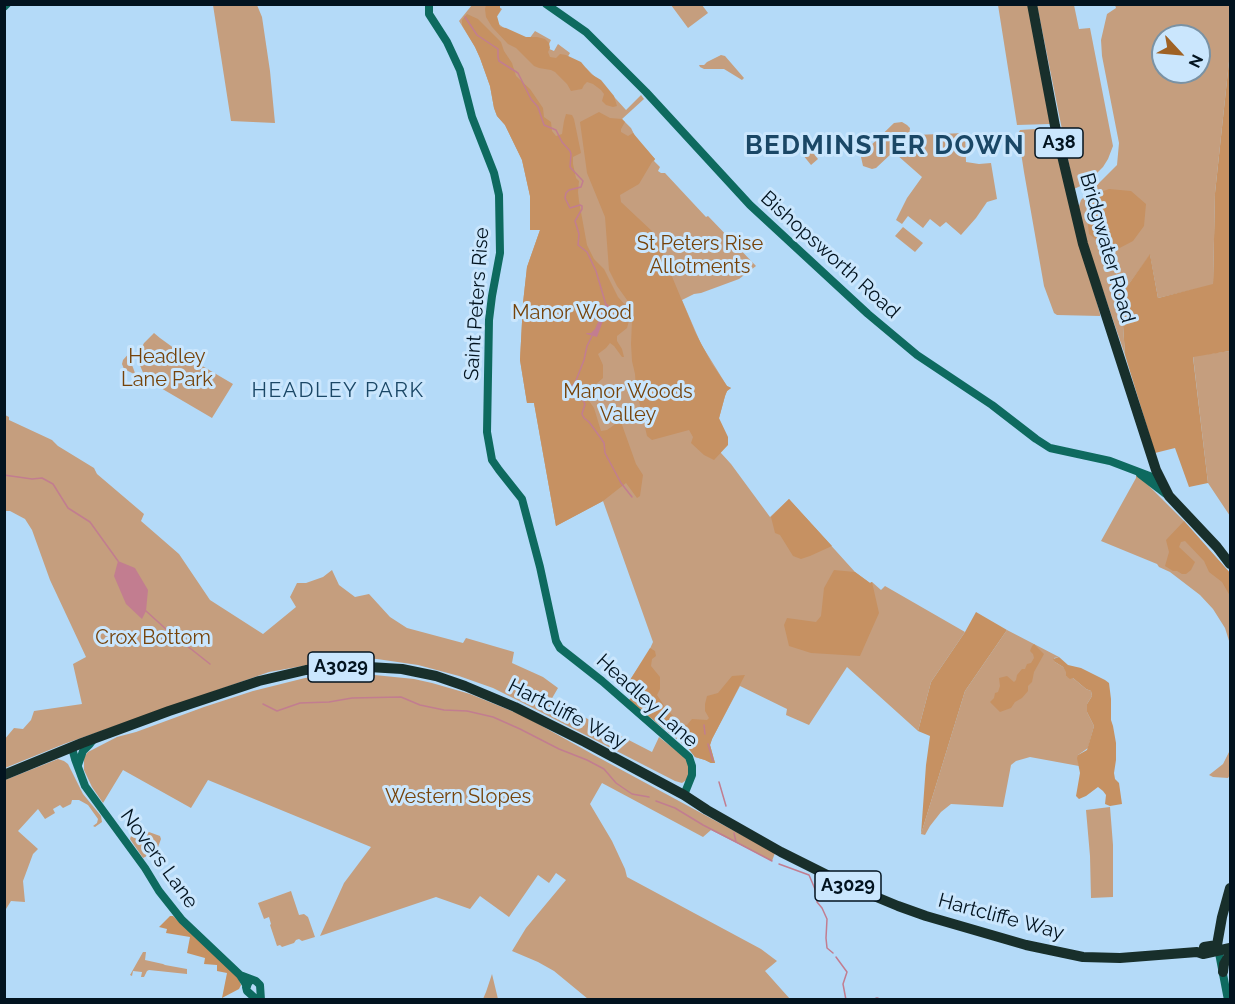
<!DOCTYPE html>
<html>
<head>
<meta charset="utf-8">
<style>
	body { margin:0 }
	#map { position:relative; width:1235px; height:1004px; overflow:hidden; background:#b4daf8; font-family:Raleway,sans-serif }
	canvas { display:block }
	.frame { position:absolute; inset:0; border:6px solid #02131f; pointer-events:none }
	.north { position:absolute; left:1151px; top:24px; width:60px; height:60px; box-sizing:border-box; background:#cae6fd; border:2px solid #7a92a4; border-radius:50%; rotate:116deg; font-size:16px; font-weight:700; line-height:24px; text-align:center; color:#02131f }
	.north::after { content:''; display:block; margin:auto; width:21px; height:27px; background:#9f6225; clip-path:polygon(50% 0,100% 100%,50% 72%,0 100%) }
</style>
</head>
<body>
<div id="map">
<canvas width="1235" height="1004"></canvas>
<div class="frame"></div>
<div class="north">N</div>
</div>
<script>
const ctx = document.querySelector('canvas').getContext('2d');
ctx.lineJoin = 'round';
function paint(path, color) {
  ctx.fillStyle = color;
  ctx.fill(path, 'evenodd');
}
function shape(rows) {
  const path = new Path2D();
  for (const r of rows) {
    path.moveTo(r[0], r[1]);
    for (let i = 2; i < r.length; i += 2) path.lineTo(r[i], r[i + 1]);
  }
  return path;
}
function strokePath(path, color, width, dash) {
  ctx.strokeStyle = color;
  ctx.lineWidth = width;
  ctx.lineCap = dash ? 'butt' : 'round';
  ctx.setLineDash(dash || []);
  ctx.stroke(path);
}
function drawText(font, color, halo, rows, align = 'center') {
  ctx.font = font + ' Raleway,sans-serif';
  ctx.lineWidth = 6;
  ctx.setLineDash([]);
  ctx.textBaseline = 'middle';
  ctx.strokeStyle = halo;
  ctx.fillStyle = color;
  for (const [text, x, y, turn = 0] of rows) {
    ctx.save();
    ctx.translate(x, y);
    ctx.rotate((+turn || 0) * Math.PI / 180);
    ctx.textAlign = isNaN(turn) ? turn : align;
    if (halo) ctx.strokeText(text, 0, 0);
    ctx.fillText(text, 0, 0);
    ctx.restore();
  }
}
paint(shape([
	[213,5,257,5,262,17,270,71,275,123,231,121],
	[472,5,496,5,502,9,494,21,526,43,535,31,551,40,547,48,554,51,558,44,570,53,566,60,586,68,606,88,626,110,641,95,644,99,622,119,631,128,636,138,655,159,654,161,660,167,658,171,661,173,665,173,706,217,708,216,756,266,739,279,701,293,694,294,682,300,701,344,727,386,731,388,727,391,725,396,714,437,721,453,731,464,770,517,789,499,855,572,870,583,872,582,881,590,885,586,965,632,931,682,918,731,847,667,809,725,786,715,787,709,740,686,712,739,710,745,715,763,711,763,705,760,695,757,689,749,629,700,639,691,630,680,648,653,653,642,603,501,556,526,534,403,527,403,520,360,523,303,527,267,540,230,530,230,530,196,522,160,505,125,497,116,494,108,490,86,480,58,475,47,459,21],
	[671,5,702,5,708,13,688,28],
	[998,5,1029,5,1050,124,1017,125],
	[1037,5,1074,5,1079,29,1090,28,1113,146,1108,159,1103,167,1087,183,1074,189],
	[1115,5,1230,5,1230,52,1215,193,1213,285,1158,298,1150,255,1121,295,1125,355,1088,247,1078,209,1081,200,1088,193,1093,198,1097,194,1093,189,1117,165,1119,143,1102,56,1101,40,1107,14,1116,8],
	[1163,36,1199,36,1199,72,1163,72],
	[721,55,725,56,744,78,742,80,724,69,704,69,700,67,699,65,704,65,707,62],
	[902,122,907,125,910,128,909,136,906,140,876,168,872,169,863,166,861,157,865,151,894,123],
	[1050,128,1100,314,1100,316,1057,315,1054,313,1044,286,1024,172,1020,146,1022,141,1019,132,1020,130],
	[965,133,966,162,979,164,991,163,997,199,987,202,976,218,961,235,946,222,940,227,930,219,923,228,908,216,902,224,896,220,907,198,922,177,897,155,915,137,915,135],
	[806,144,818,159,811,165,799,150],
	[903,227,923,243,915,252,895,236],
	[154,333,160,338,182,354,233,384,212,418,154,384,144,375,139,363,139,353,144,343],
	[132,350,133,351,132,365,135,373,134,374,124,369,122,364,123,360],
	[1230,351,1230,516,1208,483,1193,356],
	[5,415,9,417,9,420,52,440,58,446,94,468,97,474,144,514,141,521,179,554,210,600,263,634,296,607,290,597,297,583,306,583,323,577,332,570,339,585,355,597,369,594,390,617,407,628,463,643,466,638,514,652,512,663,543,677,558,688,551,700,652,752,659,737,687,759,690,766,688,779,682,783,675,781,525,704,493,688,459,676,418,665,377,659,357,658,336,660,269,672,64,744,5,768,4,740,14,728,23,729,31,720,34,711,82,704,73,664,86,657,50,580,32,530,25,519,10,511,5,511],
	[1136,475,1142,479,1184,521,1230,573,1230,644,1225,628,1213,609,1200,595,1170,572,1159,567,1157,564,1101,541,1136,478],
	[1007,630,1059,657,1054,658,1055,662,1063,667,1067,672,1066,676,1073,678,1086,689,1091,691,1092,696,1087,704,1087,712,1094,726,1088,748,1078,755,1079,766,1030,757,1016,761,1011,765,1003,807,951,804,941,812,930,826,925,835,921,834,965,691],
	[355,673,414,679,432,683,470,694,524,716,594,755,775,853,772,861,711,830,703,837,602,783,590,804,612,841,625,869,627,877,761,949,777,961,765,971,790,999,588,999,554,971,538,962,512,951,526,928,566,880,556,873,549,883,538,875,509,917,480,896,470,909,436,897,320,936,344,883,371,847,208,780,191,808,123,770,103,803,92,787,84,770,84,757,88,752,117,737,136,732,204,707,253,691,305,678],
	[1230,750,1230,775,1228,778,1213,777,1209,775,1223,764],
	[58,759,64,761,68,764,83,794,101,816,102,822,95,827,93,826,97,823,98,819,88,805,79,800,72,800,71,804,63,808,60,805,53,809,55,813,45,819,38,809,18,831,38,849,33,854,23,881,25,902,11,901,6,909,5,908,5,780],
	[1110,807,1113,845,1113,897,1091,898,1090,856,1086,810],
	[149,832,160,836,161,839,158,847,155,848,149,847,147,851,149,852,147,856,143,858,130,839,131,836,142,842,147,833],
	[291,891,299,915,304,914,308,917,315,937,302,941,299,939,296,940,294,943,282,947,280,945,277,946,270,925,271,924,269,917,264,919,258,903],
	[143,952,146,952,145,960,163,964,165,965,187,969,187,974,149,970,147,971,144,977,141,977,142,972,133,971,132,976,130,975],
	[492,974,498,999,483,999,486,992]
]), '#c59e7e');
paint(shape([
	[486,5,500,5,500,11,497,16,500,27,506,28,526,37,537,37,545,39,549,43,550,48,548,52,550,57,556,58,560,54,566,55,581,62,591,74,601,80,614,96,617,106,613,107,606,105,602,101,604,94,601,90,593,84,587,82,584,85,582,89,571,91,567,84,555,72,551,70,539,68,534,66,516,48,508,44,492,27,486,17,485,9],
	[467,14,478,19,501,42,504,51,512,63,516,76,530,89,543,108,544,117,551,122,552,131,556,136,562,134,564,121,566,114,572,115,574,119,581,153,573,157,573,164,576,178,579,181,578,192,579,201,587,245,594,259,604,269,618,297,627,307,630,317,627,328,617,336,617,341,622,349,624,357,622,357,614,346,610,343,606,348,598,354,603,365,603,378,587,392,587,398,594,408,601,431,607,430,614,425,618,420,621,422,636,464,643,475,640,496,637,498,626,483,603,501,556,526,534,403,527,403,520,360,523,303,527,267,540,230,530,230,530,196,522,160,505,125,497,116,494,108,490,86,480,58,475,47,462,25,462,20],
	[1230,52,1230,351,1193,357,1208,483,1189,487,1175,448,1155,453,1125,355,1121,295,1150,254,1158,298,1213,284,1215,193],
	[599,112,610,118,622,119,625,122,621,129,621,132,628,136,633,133,655,159,652,162,639,184,620,195,621,202,654,233,695,332,712,364,727,386,731,388,727,391,725,396,719,418,728,437,728,445,714,460,704,455,691,443,693,437,689,430,652,440,647,436,636,388,635,374,632,361,631,344,632,321,631,310,627,300,617,286,609,270,605,217,587,173,580,122],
	[1109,189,1131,191,1146,204,1144,226,1133,241,1114,251,1097,240,1089,234,1087,216,1090,203,1101,192],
	[789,499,832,546,810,556,801,559,793,556,780,535,775,533,771,517],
	[1184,521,1230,573,1230,596,1222,582,1209,572,1204,561,1185,541,1181,542,1179,547,1195,562,1191,570,1186,574,1182,574,1177,571,1173,571,1165,566,1169,552,1166,540],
	[834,570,855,572,870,583,872,582,879,613,860,656,811,653,789,646,784,625,787,618,816,622,821,616,824,588],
	[976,612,1007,630,965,691,921,834,926,765,930,736,918,731,931,682,965,632],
	[1034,644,1044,654,1034,672,1032,682,1028,686,1028,691,1022,698,1015,702,1011,708,1000,712,990,702,994,698,995,693,998,692,1000,686,999,678,1007,676,1014,682,1016,680,1017,675,1022,669,1025,669,1027,664,1031,663,1034,658,1033,654,1030,651,1032,646],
	[650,648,655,651,656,656,652,659,651,666,660,677,660,689,657,695,667,710,682,724,687,725,692,719,707,720,709,718,705,711,705,704,707,696,718,693,732,676,745,675,712,739,710,745,715,763,711,763,705,760,695,757,689,749,629,700,639,691,630,680],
	[1059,657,1068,665,1081,668,1105,680,1109,683,1111,699,1111,720,1113,726,1116,743,1116,760,1114,773,1115,779,1119,783,1122,804,1110,806,1105,804,1106,795,1103,791,1098,787,1086,796,1079,799,1076,796,1080,773,1077,758,1078,755,1087,750,1094,726,1087,712,1087,704,1092,696,1091,691,1086,689,1073,678,1070,679,1066,676,1066,672,1063,667,1055,662,1053,659],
	[170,916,173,916,237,975,241,985,239,989,222,998,227,973,217,971,217,965,204,964,205,958,187,953,190,937,166,933,167,929,159,927]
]), '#c69162');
paint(shape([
	[606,304,609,305,597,337,586,334,587,333,591,333,595,329],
	[118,561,135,568,148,590,146,611,142,619,126,604,114,576]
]), '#c27d90');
strokePath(shape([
	[465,17,477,35,498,49,498,57,499,61,518,73,531,99,538,107,544,125,556,130,562,142,570,151,571,154,570,167,583,181,581,187,569,190,566,193,565,198,570,208,580,205,582,206,582,209,575,221,579,234,578,245,587,252,596,271,606,305],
	[592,336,587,346,584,360,575,383,570,388,570,393,572,396,583,400,585,404,582,414,584,418,589,422,600,437,604,443,605,453,621,483,632,497],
	[4,475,32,479,42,478,53,484,68,508,90,522,118,561],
	[146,611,167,630,210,664],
	[263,704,277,711,300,703,329,702,352,698,401,697,420,705,444,710,467,711,493,717,520,729,559,749,587,760,604,769,616,783,632,794,649,797],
	[704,725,705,734],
	[708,744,713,761],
	[719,782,726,806],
	[656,801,675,808,703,825,736,842],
	[734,833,736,842,772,861],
	[779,864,809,875,815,889,817,902,822,908,827,919,826,938,827,948,833,953],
	[836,957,847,972,843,984,846,1000],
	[871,1000,877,998,883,1000]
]), '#c27d90', 1.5);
strokePath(shape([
	[429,4,429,14,447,42,460,70,472,117,494,173,499,195,500,253,492,296,489,320,487,432,492,460,499,470,522,499,540,567,556,641,560,648,602,681,689,757,692,766,692,775,684,795],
	[546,4,586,32,646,92,750,205,868,314,917,355,992,405,1036,439,1050,448,1110,461,1160,480],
	[4,7,7,4],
	[1140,474,1166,494],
	[72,748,75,759,85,786,145,868,159,891,182,920,240,975,247,986],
	[78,765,83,751,89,745,93,740],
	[1218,948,1228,1000],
	[240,975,256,981,260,985,261,1000],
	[249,982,246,987,247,991,257,1000]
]), '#0e6a5f', 8);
strokePath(shape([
	[1032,4,1055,126,1083,244,1156,470,1169,496,1217,547,1230,564],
	[4,775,82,743,169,711,259,681,306,670,352,666,402,669,436,676,465,686,515,707,585,742,684,795,707,810,781,852,845,884,898,906,926,916,1026,945,1083,957,1120,958,1197,952,1203,954,1230,948],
	[1204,947,1217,945,1222,917,1230,888],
	[1223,972,1224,964,1230,954]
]), '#182f2b', 10);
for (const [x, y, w] of [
	[1059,143,48],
	[341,667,66],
	[848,886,66]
]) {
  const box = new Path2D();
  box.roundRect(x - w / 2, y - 15, w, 30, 4.5);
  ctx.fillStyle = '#cae6fd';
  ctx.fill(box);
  strokePath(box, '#02131f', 1.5);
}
drawText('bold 18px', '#02131f', null, [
	["A38",1059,143],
	["A3029",341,667],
	["A3029",848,886]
]);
drawText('20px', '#76430a', '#cae6fd', [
	["St Peters Rise",700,244],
	["Allotments",700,267],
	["Manor Wood",572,313],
	["Headley",167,357],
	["Lane Park",167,380],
	["Manor Woods",628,392],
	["Valley",628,415],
	["Crox Bottom",153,638],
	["Western Slopes",458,797]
]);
drawText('20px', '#02131f', '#cae6fd', [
	["Bridgwater Road",1107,248,74],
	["Bishopsworth Road",830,255,42],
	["Saint Peters Rise",477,304,-86],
	["Headley Lane",647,701,42],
	["Hartcliffe Way",567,714,27],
	["Novers Lane",159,859,54],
	["Hartcliffe Way",1001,917,15]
]);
ctx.letterSpacing = '1.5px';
drawText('21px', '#1a4766', '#cae6fd', [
	["HEADLEY PARK",338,391]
]);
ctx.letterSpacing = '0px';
ctx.letterSpacing = '1.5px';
drawText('bold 26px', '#1a4766', '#cae6fd', [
	["BEDMINSTER DOWN",885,146]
]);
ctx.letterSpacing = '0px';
</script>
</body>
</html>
